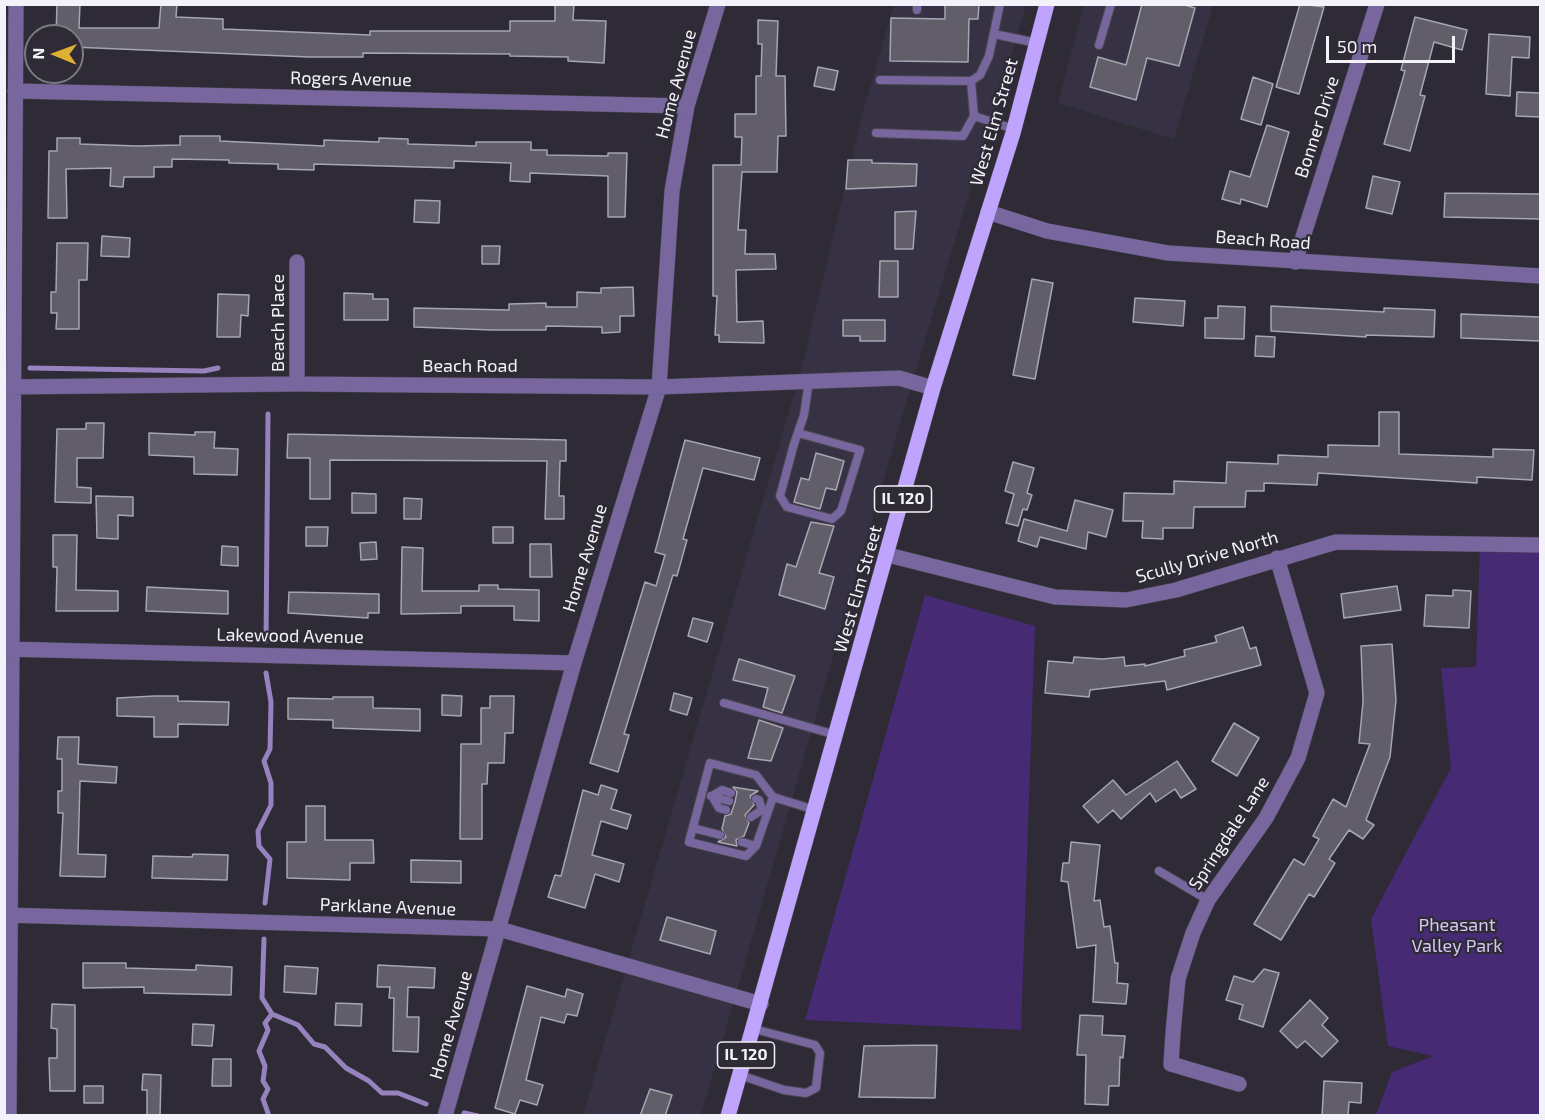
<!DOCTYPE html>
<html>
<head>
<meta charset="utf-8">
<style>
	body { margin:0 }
	#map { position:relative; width:1545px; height:1120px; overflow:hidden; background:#2e2b36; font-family:"Exo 2",sans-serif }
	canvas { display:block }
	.frame { position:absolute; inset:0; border:6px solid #f3f1f9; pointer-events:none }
	.north { position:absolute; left:24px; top:24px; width:60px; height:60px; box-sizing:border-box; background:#2e2b36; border:2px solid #7d7a84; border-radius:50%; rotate:271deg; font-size:16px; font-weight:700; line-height:24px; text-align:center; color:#f3f1f9 }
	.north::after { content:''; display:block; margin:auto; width:21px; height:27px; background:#dfb034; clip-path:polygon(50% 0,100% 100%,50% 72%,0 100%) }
	.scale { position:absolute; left:1326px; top:36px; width:129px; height:27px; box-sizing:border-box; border:3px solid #f3f1f9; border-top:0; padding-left:8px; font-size:18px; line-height:21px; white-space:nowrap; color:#f3f1f9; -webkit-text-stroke:4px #2e2b36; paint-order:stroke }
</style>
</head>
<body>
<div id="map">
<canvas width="1545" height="1120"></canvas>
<div class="frame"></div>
<div class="north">N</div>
<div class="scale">50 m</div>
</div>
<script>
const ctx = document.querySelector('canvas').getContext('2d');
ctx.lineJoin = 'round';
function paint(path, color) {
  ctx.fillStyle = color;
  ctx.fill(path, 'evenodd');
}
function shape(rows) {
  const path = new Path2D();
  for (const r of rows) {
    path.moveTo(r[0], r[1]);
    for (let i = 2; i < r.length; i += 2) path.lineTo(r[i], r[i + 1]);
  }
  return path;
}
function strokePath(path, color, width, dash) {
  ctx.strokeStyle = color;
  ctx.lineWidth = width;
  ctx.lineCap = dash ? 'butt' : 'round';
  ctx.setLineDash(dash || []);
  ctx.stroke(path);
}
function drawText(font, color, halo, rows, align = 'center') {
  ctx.font = font + ' "Exo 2",sans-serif';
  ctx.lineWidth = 4.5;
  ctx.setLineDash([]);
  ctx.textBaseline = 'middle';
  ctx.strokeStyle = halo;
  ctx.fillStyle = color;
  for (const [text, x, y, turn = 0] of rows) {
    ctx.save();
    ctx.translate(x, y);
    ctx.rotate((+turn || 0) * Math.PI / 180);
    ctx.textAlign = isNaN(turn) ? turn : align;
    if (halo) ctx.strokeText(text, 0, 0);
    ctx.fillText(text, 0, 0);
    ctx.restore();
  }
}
paint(shape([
	[894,5,1026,5,905,406,701,1115,583,1116,802,367,864,108],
	[1084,5,1213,5,1174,139,1058,103]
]), '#373243');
paint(shape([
	[1480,543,1540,545,1540,1115,1376,1115,1392,1072,1433,1056,1388,1046,1371,919,1451,768,1441,668,1476,667],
	[925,595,1035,626,1021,1030,805,1020]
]), '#462a74');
strokePath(shape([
	[30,368,204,371,218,368],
	[266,641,268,414],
	[265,903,270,859,259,846,258,831,271,805,271,783,264,761,270,749,271,702,266,673],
	[264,939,262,998,272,1014,298,1025,314,1044,325,1047,346,1068,369,1081,382,1093,398,1093,426,1104],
	[464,1113,478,1116],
	[269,1116,263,1099,268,1089,263,1081,265,1066,259,1051,268,1030,265,1023,272,1014]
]), '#9682be', 5);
const building = shape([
	[57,4,80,4,79,28,159,28,161,4,177,4,176,17,223,19,223,29,370,35,370,31,510,31,510,21,555,21,555,4,574,4,573,20,606,21,604,63,568,61,568,57,510,56,510,54,363,53,363,57,309,57,72,47,72,36,56,36,57,4],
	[945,4,979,4,978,19,969,19,968,62,890,61,891,18,945,19,945,4],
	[1142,4,1181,4,1195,8,1179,66,1147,58,1136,100,1090,87,1098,57,1126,65,1142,4],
	[1300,4,1324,7,1299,94,1276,87,1300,4],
	[1415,17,1467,30,1462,50,1434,42,1420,95,1425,96,1410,151,1384,144,1405,71,1401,70,1415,17],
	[758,20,778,21,776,76,785,76,786,136,778,136,777,172,742,172,738,230,746,230,745,254,775,254,776,269,736,270,737,322,763,321,764,343,719,342,719,335,715,335,717,296,713,296,713,165,741,165,742,137,735,137,735,114,756,114,756,76,761,76,762,44,758,44,758,20],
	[1489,34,1530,37,1529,58,1512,57,1510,96,1486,94,1489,34],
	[818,67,838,71,834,90,814,86,818,67],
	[1253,77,1273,84,1261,125,1241,119,1253,77],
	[1517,92,1540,93,1540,117,1516,116,1517,92],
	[1267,125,1289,132,1267,207,1241,199,1240,204,1222,199,1230,171,1250,177,1267,125],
	[180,136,220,136,220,141,324,146,324,140,379,142,379,138,408,139,408,144,476,146,476,142,531,142,531,150,547,150,547,155,608,156,608,153,627,153,625,217,608,217,608,176,530,173,530,182,510,181,511,163,454,161,454,168,314,164,314,170,278,169,278,164,229,163,229,160,172,159,172,167,154,167,154,177,124,177,123,187,110,186,111,168,66,169,67,218,48,218,49,151,57,151,57,138,80,138,80,144,137,146,180,145,180,136],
	[848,160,872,160,872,163,917,164,916,186,846,189,848,160],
	[1373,176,1400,182,1392,214,1366,208,1373,176],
	[1445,193,1540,194,1540,219,1444,217,1445,193],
	[415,200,440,201,439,223,414,222,415,200],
	[916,211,913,249,895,249,895,212,916,211],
	[102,236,130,238,129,257,101,256,102,236],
	[57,243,88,243,87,280,79,280,79,329,56,329,57,313,51,313,51,292,56,292,57,243],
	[482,246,500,246,499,264,482,264,482,246],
	[880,261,898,261,898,297,879,297,880,261],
	[1032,279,1053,283,1035,379,1013,375,1032,279],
	[633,287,634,316,620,316,620,332,602,333,602,327,546,326,546,330,492,330,414,327,414,308,509,310,509,304,546,303,546,307,577,307,577,292,601,293,601,288,633,287],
	[344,293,373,294,373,299,388,299,388,320,344,320,344,293],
	[218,294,249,295,248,316,241,315,240,337,217,337,218,294],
	[1135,298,1185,301,1183,326,1133,322,1135,298],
	[1218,306,1245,307,1244,339,1205,338,1205,318,1218,318,1218,306],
	[1271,306,1384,312,1384,308,1435,310,1434,337,1366,335,1366,337,1271,331,1271,306],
	[1461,314,1540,317,1540,341,1461,338,1461,314],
	[843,320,885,320,885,341,860,341,860,336,843,336,843,320],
	[1256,336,1275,337,1274,357,1255,356,1256,336],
	[1379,412,1399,412,1399,454,1493,457,1493,449,1534,450,1532,480,1477,477,1477,483,1318,473,1317,485,1264,483,1264,491,1246,491,1245,507,1194,507,1193,528,1163,528,1163,539,1142,538,1143,521,1123,521,1124,493,1174,494,1174,481,1226,483,1227,462,1278,464,1278,455,1328,457,1328,445,1379,446,1379,412],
	[86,423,104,423,103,458,77,458,77,487,91,488,91,503,55,502,57,429,86,429,86,423],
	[195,432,215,432,214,448,238,449,237,475,194,474,194,457,149,455,149,433,195,435,195,432],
	[288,434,566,440,566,461,560,461,559,496,564,496,564,519,545,519,547,461,330,460,330,499,310,499,310,458,287,458,288,434],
	[685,440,760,458,754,480,703,468,683,539,687,540,677,576,673,575,624,734,629,735,618,772,590,763,645,582,656,586,665,555,655,552,685,440],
	[816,453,844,461,836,490,826,488,820,509,794,502,801,478,809,480,816,453],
	[1013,462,1034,468,1027,493,1032,495,1027,510,1023,509,1018,526,1006,523,1014,494,1005,491,1013,462],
	[352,493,376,494,376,513,352,513,352,493],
	[96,496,133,497,133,516,118,515,118,539,97,538,96,496],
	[404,498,422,499,421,519,404,519,404,498],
	[1075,500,1113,510,1106,537,1088,532,1086,549,1040,537,1037,547,1018,541,1024,519,1067,531,1075,500],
	[811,522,834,526,819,573,834,577,825,609,779,595,787,564,796,567,811,522],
	[306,527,328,527,327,546,306,546,306,527],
	[493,527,513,527,513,543,493,543,493,527],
	[53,535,77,535,76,590,118,591,118,611,56,611,57,567,53,567,53,535],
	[376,542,377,559,361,560,360,543,376,542],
	[530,544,551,544,552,577,530,577,530,544],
	[222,546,238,547,238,566,221,565,222,546],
	[402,547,423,548,422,591,479,591,479,585,498,585,498,589,539,590,539,621,514,620,514,606,461,606,461,613,401,614,402,547],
	[1397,586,1401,610,1344,618,1341,594,1397,586],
	[147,587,228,591,228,614,146,611,147,587],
	[1453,590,1471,591,1469,628,1424,626,1426,595,1453,596,1453,590],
	[289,592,379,594,379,613,368,613,368,618,288,613,289,592],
	[693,618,713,623,707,642,688,636,693,618],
	[1243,627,1250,649,1256,647,1261,665,1167,690,1165,681,1090,690,1089,697,1045,693,1048,661,1073,663,1074,657,1102,659,1124,657,1125,666,1145,664,1145,666,1185,656,1184,650,1217,642,1215,636,1243,627],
	[1392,644,1396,700,1390,757,1366,820,1374,825,1363,839,1349,830,1329,859,1335,863,1314,897,1309,894,1281,940,1254,924,1294,859,1304,865,1319,839,1313,836,1333,799,1346,807,1370,744,1359,743,1363,702,1361,646,1392,644],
	[739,659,795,676,782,713,763,707,768,688,733,680,739,659],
	[674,693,692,698,687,715,670,710,674,693],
	[442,695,462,696,461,716,442,715,442,695],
	[155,696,178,696,178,701,229,702,228,725,178,724,178,737,154,737,154,717,117,716,117,698,155,696],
	[490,696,514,696,513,733,505,733,504,763,488,763,487,784,482,784,482,839,460,839,461,744,481,744,481,708,490,708,490,696],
	[333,697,373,697,373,708,420,709,420,731,333,728,333,720,288,719,288,698,333,699,333,697],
	[759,720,783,728,771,761,748,758,759,720],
	[1234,723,1259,738,1237,776,1212,761,1234,723],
	[58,737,79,737,78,764,117,767,116,783,80,781,78,854,106,855,105,877,60,876,63,813,58,813,58,791,62,791,62,759,57,759,58,737],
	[1177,761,1196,789,1181,798,1175,789,1156,802,1150,793,1121,819,1113,810,1098,823,1083,806,1113,780,1126,795,1177,761],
	[601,785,617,790,611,809,631,815,627,829,601,821,592,855,624,864,619,882,595,874,585,908,548,897,555,875,561,876,583,790,598,795,601,785],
	[733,787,758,791,750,796,754,805,745,815,749,823,744,836,736,840,737,846,718,842,726,837,722,829,725,816,731,814,735,802,737,792,733,787],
	[306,806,325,806,325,840,373,840,374,863,350,863,350,880,287,878,287,842,306,842,306,806],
	[1071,842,1100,845,1094,901,1100,900,1104,927,1110,926,1115,963,1118,963,1117,983,1128,984,1126,1004,1093,1002,1096,945,1077,948,1068,882,1061,881,1063,863,1069,863,1071,842],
	[193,854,228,855,227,880,152,878,153,856,192,857,193,854],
	[411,860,461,861,461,883,411,882,411,860],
	[667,917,716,931,710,954,660,940,667,917],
	[83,963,126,963,126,968,196,970,196,965,232,967,231,995,144,993,144,987,83,988,83,963],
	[378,965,435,968,434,988,408,987,407,1017,419,1017,418,1052,393,1051,394,998,389,998,390,987,377,987,378,965],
	[285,966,318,968,316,994,284,992,285,966],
	[1264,969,1279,973,1263,1027,1239,1019,1243,1005,1226,1000,1234,976,1253,982,1264,969],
	[527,986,565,997,567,989,583,994,577,1016,567,1014,564,1023,541,1017,526,1080,543,1085,537,1105,520,1100,515,1114,495,1108,527,986],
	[1310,1000,1328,1018,1322,1025,1338,1041,1322,1057,1305,1041,1297,1048,1280,1031,1310,1000],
	[336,1003,362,1004,361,1026,335,1025,336,1003],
	[52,1004,75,1005,75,1091,50,1091,49,1058,57,1058,57,1029,51,1028,52,1004],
	[1080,1015,1103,1016,1102,1035,1125,1036,1123,1058,1120,1057,1119,1086,1109,1086,1108,1105,1085,1104,1086,1055,1077,1055,1080,1015],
	[193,1024,214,1025,212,1046,192,1045,193,1024],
	[937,1045,935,1098,859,1097,864,1046,937,1045],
	[213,1059,231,1059,231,1086,212,1086,213,1059],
	[143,1074,161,1075,160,1116,147,1116,147,1090,142,1090,143,1074],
	[1324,1081,1362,1083,1361,1103,1349,1102,1348,1116,1322,1116,1324,1081],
	[84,1086,103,1086,103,1103,84,1103,84,1086],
	[650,1089,672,1095,665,1116,640,1116,650,1089]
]);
paint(building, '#615e6a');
strokePath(building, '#a8a5b3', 1.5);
const service = shape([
	[917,4,917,10],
	[994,34,1037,43],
	[1099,45,1111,4],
	[880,80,971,81,974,116],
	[971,81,980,75,989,56,1000,4],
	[876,133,963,136,974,116,1014,129],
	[798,433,860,450,841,511,832,519,787,507,780,496,794,444,804,415,809,381],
	[724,703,836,735],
	[710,763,756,775,773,797,756,846,746,856,689,842,710,763],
	[711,796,729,801],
	[773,797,815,810],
	[726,810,719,808,712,796,722,790,731,793],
	[751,817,762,810,759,800,756,799],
	[693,828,720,835],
	[742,842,756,846],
	[1159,871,1208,900],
	[740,1075,784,1090,806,1093,816,1088,820,1053,815,1045,754,1029]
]);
const minor = shape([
	[15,91,687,106],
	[988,212,1047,231,1168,253,1540,276],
	[297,262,297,384],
	[1295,262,1377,4],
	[4,387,297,384,659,387,899,378,933,388],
	[888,555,1055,597,1126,600,1176,590,1336,542,1540,545],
	[4,649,574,663],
	[4,915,499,929,761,1004],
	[1239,1084,1171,1064,1173,1033,1178,979,1193,933,1208,900,1266,818,1298,758,1317,693,1277,558],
	[9,1116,16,4],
	[445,1116,574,663,659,387,672,191,687,106,718,4]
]);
const primary = shape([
	[728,1116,933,388,1013,133,1047,4]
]);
strokePath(service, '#4a4751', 10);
strokePath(minor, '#4a4751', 16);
strokePath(primary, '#4a4751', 16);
strokePath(service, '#77679e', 8);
strokePath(minor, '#77679e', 15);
strokePath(primary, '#bfa4fe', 15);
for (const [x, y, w] of [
	[903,499,57],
	[746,1055,57]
]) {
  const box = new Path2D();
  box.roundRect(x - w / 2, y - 13, w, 26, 4.5);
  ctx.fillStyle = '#2e2b36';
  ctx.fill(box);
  strokePath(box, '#f3f1f9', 1.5);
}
drawText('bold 16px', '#f3f1f9', null, [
	["IL 120",903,499],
	["IL 120",746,1055]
]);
drawText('18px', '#f3f1f9', '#2e2b36', [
	["Rogers Avenue",351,79,1],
	["Home Avenue",676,84,-75],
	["West Elm Street",994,122,-74],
	["Bonner Drive",1317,127,-72],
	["Beach Road",1263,240,4],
	["Beach Place",278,323,-90],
	["Beach Road",470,366],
	["Scully Drive North",1207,557,-16],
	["Home Avenue",585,558,-73],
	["West Elm Street",858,589,-74],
	["Lakewood Avenue",290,636,1],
	["Springdale Lane",1229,833,-57],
	["Parklane Avenue",388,907,2],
	["Home Avenue",451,1025,-74]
]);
drawText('18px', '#d3c7f4', '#2e2b36', [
	["Pheasant",1457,925],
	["Valley Park",1457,946]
]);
</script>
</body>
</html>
